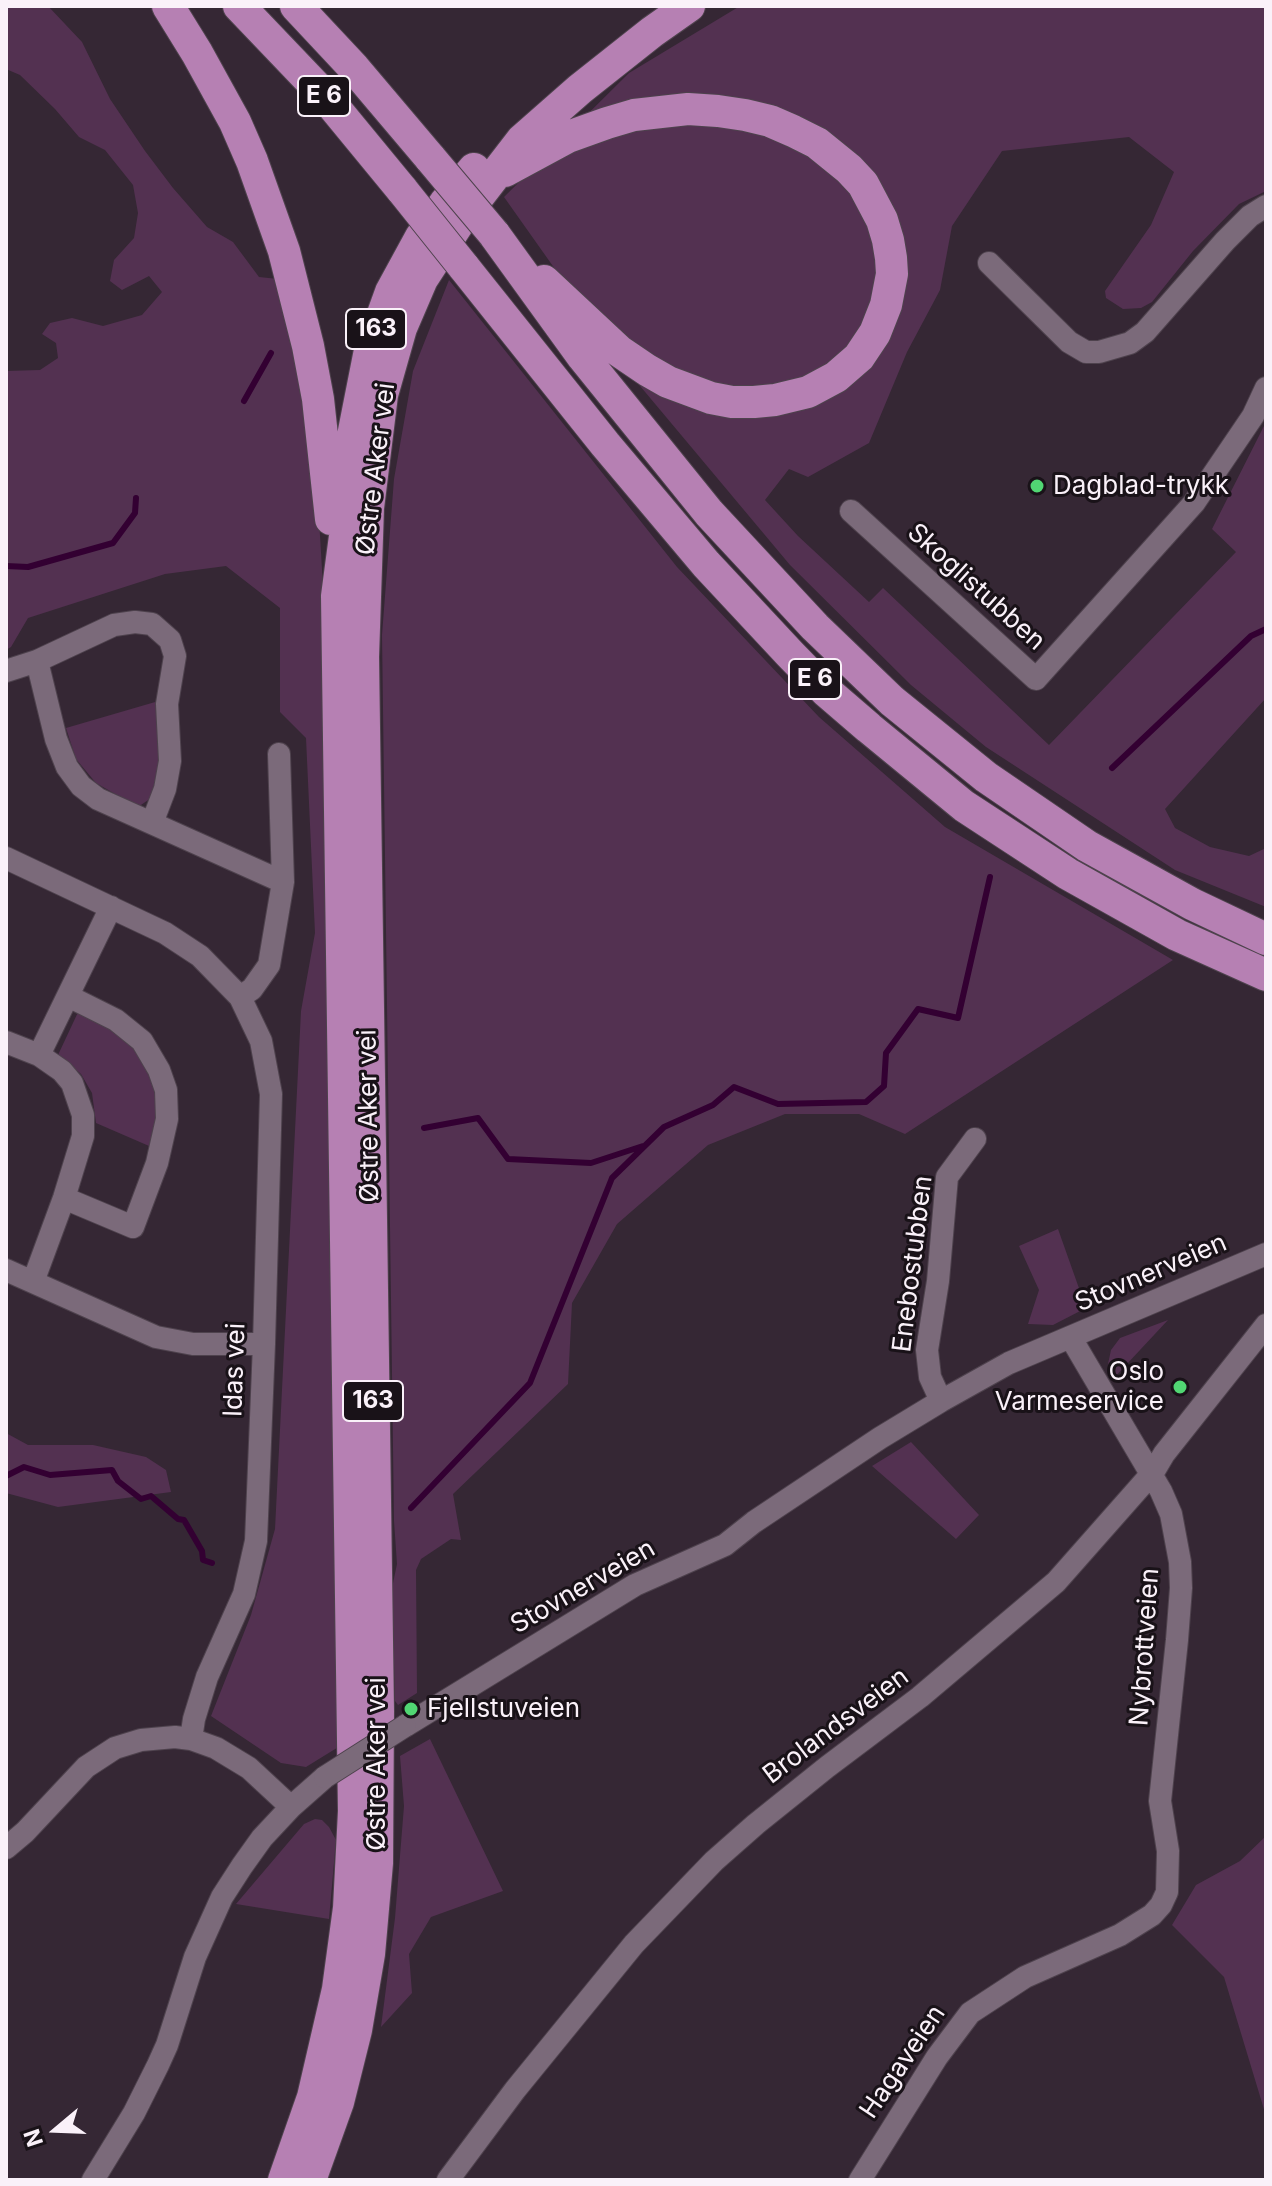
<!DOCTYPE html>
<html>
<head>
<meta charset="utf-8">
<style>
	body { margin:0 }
	#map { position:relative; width:1272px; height:2186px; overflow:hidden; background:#352734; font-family:Inter,sans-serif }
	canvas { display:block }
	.frame { position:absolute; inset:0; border:8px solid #faf1f9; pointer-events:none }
	.north { position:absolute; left:16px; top:2090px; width:80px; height:80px; -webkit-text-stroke:6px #191218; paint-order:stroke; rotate:251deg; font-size:22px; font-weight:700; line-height:32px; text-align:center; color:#faf1f9 }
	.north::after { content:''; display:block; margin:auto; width:28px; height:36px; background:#faf1f9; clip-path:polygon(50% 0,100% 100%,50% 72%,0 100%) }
</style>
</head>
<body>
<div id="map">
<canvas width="1272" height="2186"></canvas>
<div class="frame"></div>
<div class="north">N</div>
</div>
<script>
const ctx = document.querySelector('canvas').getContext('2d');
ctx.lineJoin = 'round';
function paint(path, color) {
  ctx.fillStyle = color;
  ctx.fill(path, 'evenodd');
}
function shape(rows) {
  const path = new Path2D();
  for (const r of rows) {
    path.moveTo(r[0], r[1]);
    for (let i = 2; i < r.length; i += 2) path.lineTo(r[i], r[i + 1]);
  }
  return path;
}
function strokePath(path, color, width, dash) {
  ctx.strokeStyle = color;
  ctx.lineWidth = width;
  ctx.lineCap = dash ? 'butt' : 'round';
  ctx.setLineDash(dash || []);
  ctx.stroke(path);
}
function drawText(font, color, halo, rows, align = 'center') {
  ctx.font = font + ' Inter,sans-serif';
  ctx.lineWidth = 6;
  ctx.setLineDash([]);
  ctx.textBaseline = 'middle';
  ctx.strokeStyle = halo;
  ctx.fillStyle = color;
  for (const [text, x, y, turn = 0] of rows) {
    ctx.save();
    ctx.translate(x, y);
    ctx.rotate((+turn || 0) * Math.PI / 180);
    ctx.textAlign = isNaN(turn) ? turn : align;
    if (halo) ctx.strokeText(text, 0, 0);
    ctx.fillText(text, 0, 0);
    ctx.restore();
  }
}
paint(shape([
	[6,6,48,6,82,42,110,99,145,151,173,188,207,227,233,242,259,277,278,279,310,432,318,502,323,586,340,1746,306,1767,281,1763,211,1716,251,1615,275,1529,301,1011,315,933,306,738,280,712,280,608,226,566,165,574,28,618,11,647,6,650,6,371,40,370,58,358,56,343,42,334,50,323,72,318,103,326,142,315,162,292,149,276,122,290,110,281,114,260,134,238,138,213,133,185,105,150,79,137,55,109,20,75,6,69],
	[740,6,1266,6,1266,191,1239,204,1193,251,1152,302,1141,308,1123,309,1106,298,1105,291,1151,225,1174,172,1129,137,1002,151,952,226,940,290,907,352,869,443,808,477,789,469,765,500,798,536,869,602,883,588,1049,745,1236,552,1212,529,1266,422,1266,698,1165,809,1175,828,1210,847,1249,856,1266,848,1266,907,1175,870,986,747,911,685,790,565,625,368,504,197,629,73],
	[449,280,677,567,819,717,945,827,1173,960,905,1134,859,1114,785,1114,708,1145,617,1224,572,1303,568,1384,453,1494,461,1540,451,1539,421,1559,416,1570,417,1693,398,1705,395,1701,392,1588,397,1564,394,1521,382,635,394,479,413,371],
	[162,700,164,761,154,796,138,807,96,783,76,759,66,728],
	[80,1008,138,1045,161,1093,156,1149,96,1123,92,1093,81,1074,58,1055],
	[1058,1229,1086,1308,1053,1325,1028,1324,1039,1290,1019,1246],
	[1168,1320,1112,1380,1108,1364,1111,1350,1120,1338],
	[6,1433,28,1445,93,1445,146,1457,166,1470,171,1492,58,1507,6,1493],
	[911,1442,979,1515,956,1539,872,1466],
	[430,1739,503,1891,431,1917,409,1954,412,1993,381,2027,395,1918,404,1806,400,1756],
	[315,1819,322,1820,329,1827,336,1840,329,1919,236,1904,304,1824],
	[1266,1836,1266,2116,1224,1977,1172,1925,1196,1885,1240,1861]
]), '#533151');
strokePath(shape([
	[244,401,271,353],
	[6,566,28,567,113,543,135,513,136,498],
	[1112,768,1251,636,1266,629],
	[424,1128,478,1118,508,1159,591,1163,643,1146],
	[6,1476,24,1467,50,1475,112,1470,118,1481,141,1499,151,1496,178,1519,184,1520,202,1551,203,1560,212,1563],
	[411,1508,530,1383,612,1178,664,1127,713,1105,734,1087,778,1104,866,1102,884,1086,886,1053,918,1009,958,1018,990,877]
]), '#330032', 6);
const minor = shape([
	[989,263,1069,342,1086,352,1099,352,1130,343,1145,332,1225,241,1250,216,1266,206],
	[851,511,1036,679,1194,503,1253,416,1266,388],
	[37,661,56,739,67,767,81,786,98,799,283,882],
	[6,671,37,661,114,625,135,622,152,624,170,640,175,656,167,704,170,761,165,789,152,823],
	[6,858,165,933,200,956,240,997,261,1041,271,1094,264,1344,256,1541,244,1594,207,1677,194,1719,191,1739],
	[240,997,252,989,269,965,283,882,279,754],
	[6,1042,39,1055,111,907],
	[64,1198,133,1227,157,1163,167,1119,166,1090,159,1070,142,1041,116,1020,68,996],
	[6,1270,156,1337,193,1344,264,1344],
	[33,1282,64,1198,83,1136,83,1115,72,1083,62,1071,39,1055],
	[941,1401,930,1377,927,1350,938,1281,947,1177,975,1139],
	[405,1726,635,1585,725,1545,754,1522,880,1438,941,1401,1009,1363,1266,1254],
	[6,1848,25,1832,86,1767,115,1748,141,1740,175,1737,191,1739,216,1748,249,1768,291,1807],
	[93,2180,134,2113,158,2065,167,2045,195,1957,222,1897,242,1866,262,1838,291,1807,325,1777],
	[448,2180,515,2090,634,1944,714,1861,756,1824,827,1767,920,1697,1056,1582,1154,1471,1164,1454,1266,1325],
	[860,2180,937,2057,970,2013,1025,1977,1120,1935,1152,1915,1161,1905,1167,1892,1168,1851,1160,1801,1177,1640,1181,1588,1180,1562,1171,1514,1161,1491,1071,1338]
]);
const highway = shape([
	[168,6,197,53,235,122,252,161,284,251,308,346,318,399,331,519],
	[239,6,324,95,403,191],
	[296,6,354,68,431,159],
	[505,171,568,137,607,123,634,115,688,109,718,111,745,115,770,121,793,131,817,143,849,169,863,184,882,220,888,240,891,258,892,274,886,305,875,333,859,357,836,377,808,392,775,400,754,402,732,402,711,398,668,382,647,370,619,351,544,281],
	[494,234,583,357,709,513,815,627,892,701,986,777,1087,846,1192,904,1266,939],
	[463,266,605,444,706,564,790,654,826,691,869,728,964,806,1068,874,1177,935,1266,975],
	[284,2180,313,2097,338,1989,349,1908,354,1811,337,596,345,536,353,436,370,350,391,292,421,237,445,203,474,169],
	[310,2180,338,2102,356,2030,369,1954,377,1863,378,1711,363,657,368,508,382,395,401,328,422,279,461,219,522,140,580,89,652,32,689,6]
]);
strokePath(minor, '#4e424d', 24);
strokePath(highway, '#4e424d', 34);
strokePath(minor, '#7b6a7a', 22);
strokePath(highway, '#b680b3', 32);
const minorBridge = shape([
	[325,1777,405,1726]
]);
const highwayBridge = shape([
	[431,159,494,234],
	[403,191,463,266]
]);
strokePath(minorBridge, '#4e424d', 24, []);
strokePath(highwayBridge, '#4e424d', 34, []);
strokePath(minorBridge, '#7b6a7a', 22);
strokePath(highwayBridge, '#b680b3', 32);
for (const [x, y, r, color] of [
	[1037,486,8,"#51d673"],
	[1180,1387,8,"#51d673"],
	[411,1709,8,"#51d673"]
]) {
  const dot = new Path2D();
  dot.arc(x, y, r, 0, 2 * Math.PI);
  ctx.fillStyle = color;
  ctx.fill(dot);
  strokePath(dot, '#191218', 3);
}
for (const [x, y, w] of [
	[324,96,52],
	[376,329,60],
	[815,679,52],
	[373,1401,60]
]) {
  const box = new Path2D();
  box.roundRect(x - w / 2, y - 20, w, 40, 6);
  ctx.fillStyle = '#191218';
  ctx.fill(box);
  strokePath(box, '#faf1f9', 2);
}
drawText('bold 24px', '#faf1f9', null, [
	["E 6",324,96],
	["163",376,329],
	["E 6",815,679],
	["163",373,1401]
]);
drawText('26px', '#faf1f9', '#191218', [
	["Østre Aker vei",376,469,-83],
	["Skoglistubben",976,587,42],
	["Østre Aker vei",369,1116,-91],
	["Enebostubben",913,1264,-83],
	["Stovnerveien",1151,1273,-23],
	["Idas vei",235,1370,-88],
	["Stovnerveien",583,1587,-30],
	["Nybrottveien",1145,1647,-86],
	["Brolandsveien",836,1726,-37],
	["Østre Aker vei",377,1764,-90],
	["Hagaveien",903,2062,-56]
]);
drawText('26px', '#faf1f9', '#191218', [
	["Dagblad-trykk",1053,486],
	["Oslo",1164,1372,"right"],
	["Varmeservice",1164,1402,"right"],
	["Fjellstuveien",427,1709]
], 'left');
</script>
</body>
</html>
